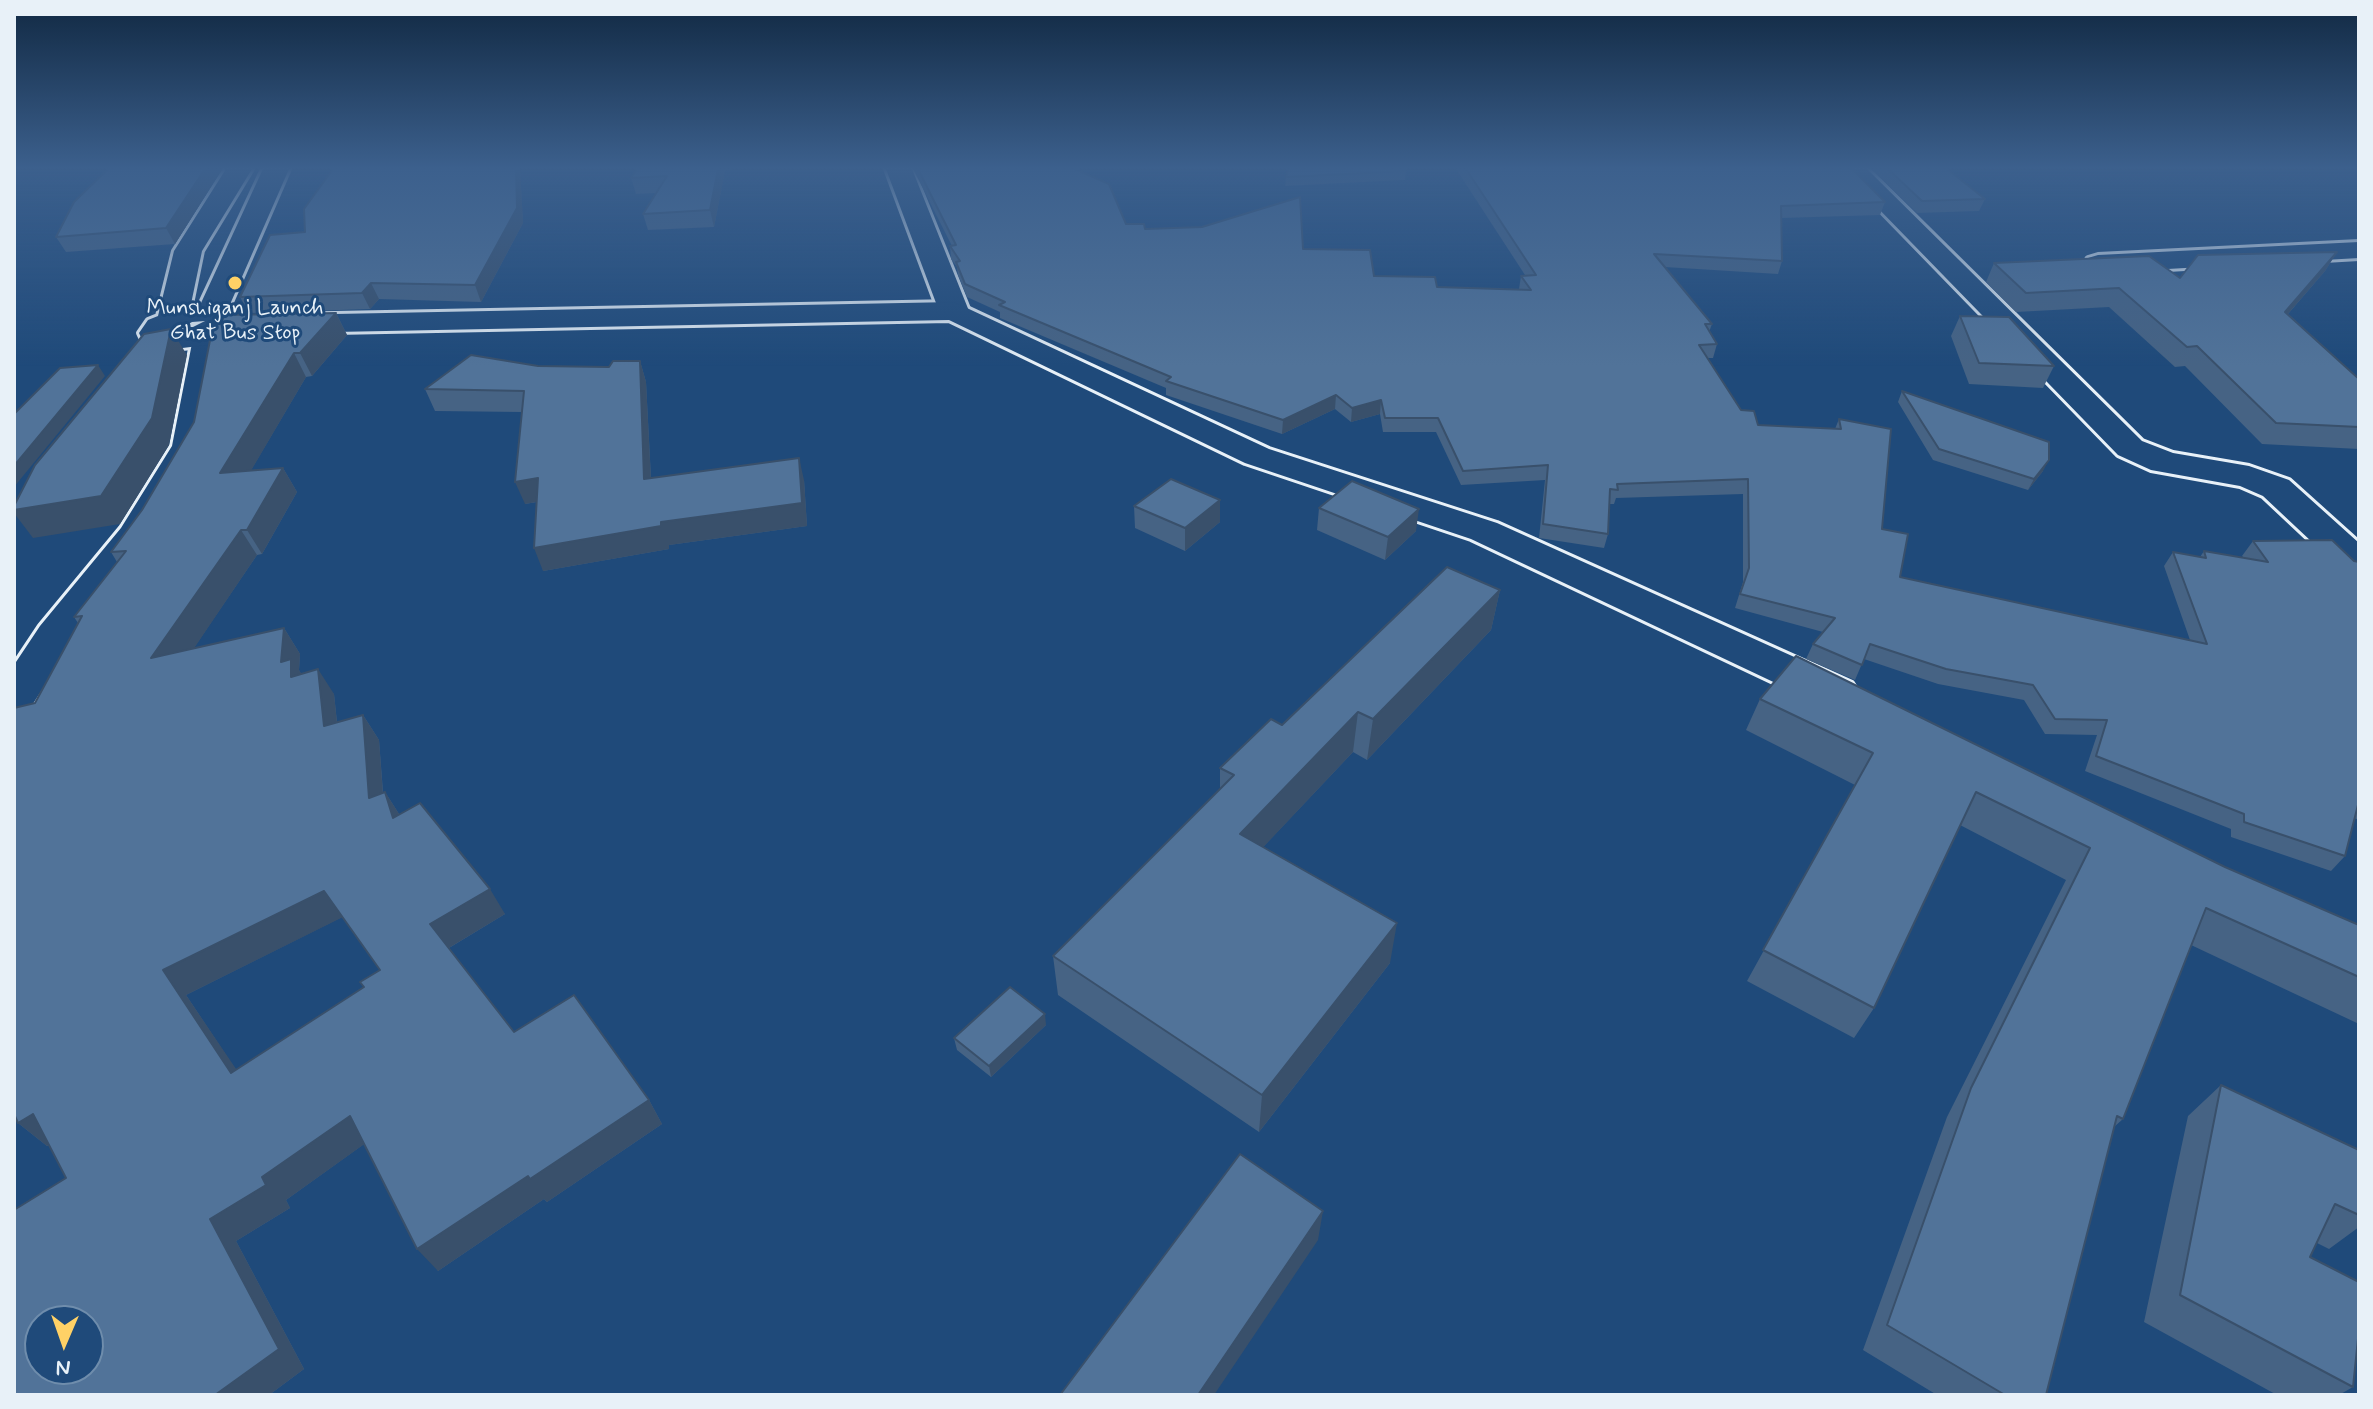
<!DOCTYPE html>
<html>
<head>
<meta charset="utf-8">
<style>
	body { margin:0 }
	#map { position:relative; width:2373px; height:1409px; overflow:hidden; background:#1f4a7a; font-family:Mynerve,sans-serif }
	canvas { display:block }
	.frame { position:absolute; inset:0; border:16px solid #e8f1f8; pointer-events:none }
	.north { position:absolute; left:24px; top:1305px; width:80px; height:80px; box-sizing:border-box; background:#1f4a7a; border:2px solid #6f8dac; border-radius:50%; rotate:182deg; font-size:22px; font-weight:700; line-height:32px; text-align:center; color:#e8f1f8 }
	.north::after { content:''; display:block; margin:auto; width:28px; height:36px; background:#ffd166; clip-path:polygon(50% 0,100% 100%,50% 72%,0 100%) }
</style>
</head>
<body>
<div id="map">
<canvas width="2373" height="1409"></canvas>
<div class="frame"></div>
<div class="north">N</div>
</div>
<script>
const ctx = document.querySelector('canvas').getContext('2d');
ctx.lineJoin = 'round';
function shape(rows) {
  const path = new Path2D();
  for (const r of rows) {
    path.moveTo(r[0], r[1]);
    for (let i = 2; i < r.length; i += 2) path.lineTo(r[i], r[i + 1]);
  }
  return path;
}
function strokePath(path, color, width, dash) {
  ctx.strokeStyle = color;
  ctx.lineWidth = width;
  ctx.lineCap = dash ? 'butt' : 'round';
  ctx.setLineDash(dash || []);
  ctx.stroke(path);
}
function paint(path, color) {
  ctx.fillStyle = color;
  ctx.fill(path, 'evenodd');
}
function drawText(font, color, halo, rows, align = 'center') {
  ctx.font = font + ' Mynerve,sans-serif';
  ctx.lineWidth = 6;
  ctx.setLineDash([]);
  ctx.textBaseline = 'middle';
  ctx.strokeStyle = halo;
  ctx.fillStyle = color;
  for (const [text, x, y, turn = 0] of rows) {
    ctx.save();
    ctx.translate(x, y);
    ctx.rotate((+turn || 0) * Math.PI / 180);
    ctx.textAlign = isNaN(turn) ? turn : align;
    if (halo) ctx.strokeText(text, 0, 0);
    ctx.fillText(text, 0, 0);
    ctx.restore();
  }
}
const street = shape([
	[886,169,912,169,969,311,965,317,954,320,943,317,939,311,886,169],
	[1840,169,1867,169,2142,441,2173,453,2249,466,2289,480,2359,543,2359,576,2345,573,2263,496,2240,486,2151,470,2118,455,1840,169],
	[2359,242,2359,258,2098,273,2088,270,2084,264,2088,258,2098,255,2359,242]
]);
const secondary = shape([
	[210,324,221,326,226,333,206,446,156,533,70,646,29,710,14,714,14,665,40,626,121,528,172,446,194,333,199,326,210,324]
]);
const primary = shape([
	[226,169,252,169,202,251,191,304,201,303,263,169,289,169,228,309,239,320,231,333,207,345,166,350,145,346,139,333,148,320,158,316,174,251,226,169],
	[205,321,189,329,176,331,192,322,205,321],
	[954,302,1269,449,1497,523,1852,683,1859,694,1852,705,1837,709,1822,705,1471,539,1245,463,949,320,283,333,272,331,268,324,272,317,283,315,954,302]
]);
strokePath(street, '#e8f1f8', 6);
strokePath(secondary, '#e8f1f8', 6);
strokePath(primary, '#e8f1f8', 6);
paint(street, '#1f4a7a');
paint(secondary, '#1f4a7a');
paint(primary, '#1f4a7a');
paint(shape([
	[108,169,222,169,175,244,66,252,56,237],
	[333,169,520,169,523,223,481,302,379,299,370,309,249,313,240,297,305,232],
	[913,169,1075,169,1126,224,1145,229,1303,249,1374,276,1437,287,1520,290,1519,289,1521,276,1525,275,1456,169,1852,169,1885,202,1880,215,1781,218,1782,261,1778,274,1665,267,1712,324,1709,332,1717,344,1713,358,1707,358,1741,410,1758,425,1835,429,1839,419,1900,577,2190,640,2164,566,2173,552,2200,557,2204,551,2244,558,2242,556,2253,541,2359,562,2359,820,2354,818,2345,856,2331,871,2231,837,2231,829,2085,771,2097,735,2045,734,2024,700,1938,684,1864,659,1855,680,1806,659,1813,644,1823,632,1735,608,1743,582,1743,494,1616,498,1614,504,1610,504,1608,534,1604,548,1539,538,1545,480,1461,485,1436,432,1383,432,1380,414,1351,422,1335,409,1282,434,1166,395,1166,388,1000,318,1000,312,967,297,958,275,957,267,951,259,950,246,952,246],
	[1871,169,1947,169,1985,199,1979,211,1917,213],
	[725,171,714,227,648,230,643,214,656,193,636,194,631,178],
	[1406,171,1405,180,1285,186,1286,177],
	[2337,252,2325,271,2288,314,2359,379,2359,449,2262,444,2185,366,2175,367,2109,307,2016,312,1986,282,1994,263,2180,278],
	[336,313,347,335,312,376,306,377,251,470,283,468,297,492,262,554,257,555,193,649,284,628,300,654,299,670,301,674,334,694,337,722,363,715,379,740,383,792,385,792,399,814,505,914,449,948,514,1032,649,1100,662,1124,547,1202,544,1199,438,1271,364,1144,286,1200,290,1208,236,1241,304,1369,269,1395,14,1395,66,1178,49,1145,47,1146,18,1123,35,703,78,623,74,617,117,562,111,552,142,510,194,422],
	[342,917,380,970,364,987,236,1070,186,995],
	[1960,316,2054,366,2043,388,1969,384,1951,336],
	[640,361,646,382,651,478,804,480,807,526,669,545,669,549,543,571,537,502,525,504,522,412,435,411,425,389,538,366,609,367],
	[1902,391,2043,471,2028,490,1933,460,1898,402],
	[1220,500,1220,522,1185,551,1135,528,1134,506],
	[1319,508,1416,531,1385,560,1317,530],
	[1500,590,1491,630,1367,760,1353,752,1263,847,1390,963,1259,1132,1058,995,1053,956,1220,789,1220,768,1282,725],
	[1760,699,2225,867,2359,925,2359,1024,2191,945,2123,1119,2114,1127,2046,1395,1937,1395,1863,1350,1947,1117,2066,880,1960,825,1874,1008,1854,1038,1747,981,1855,785,1746,730],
	[1046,1025,991,1077,957,1050,954,1038],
	[2221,1085,2359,1150,2359,1227,2329,1249,2317,1243,2310,1257,2353,1387,2339,1395,2277,1395,2144,1322,2188,1116]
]), '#466384');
paint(shape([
	[205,169,222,169,175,244,166,228],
	[516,169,520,169,523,223,481,302,475,285],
	[718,169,734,169,725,171,714,227,710,210],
	[2337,252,2325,271,2273,331,2285,312],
	[371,283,379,299,370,309,362,293],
	[336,313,347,335,312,376,300,353],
	[171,329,187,355,169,445,120,524,33,538,14,513,14,510],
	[294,353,306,377,235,498,220,473],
	[640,361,646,382,652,501,644,479],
	[98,365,105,376,14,487,14,466],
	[1336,395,1335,409,1282,434,1283,420],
	[1381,400,1380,414,1351,422,1352,408],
	[799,458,804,480,807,526,669,545,669,549,543,571,534,548,661,522],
	[2049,460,2043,471,2028,490,2034,479],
	[283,468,297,492,262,554,247,530],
	[538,478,547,500,525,504,515,482],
	[1220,500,1220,522,1185,551,1185,528],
	[1419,509,1416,531,1385,560,1388,537],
	[241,530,257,555,170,684,151,658],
	[1500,590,1491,630,1367,760,1373,719],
	[284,628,300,654,299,670,308,684,308,702,281,662],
	[318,669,334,694,340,752,324,726],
	[1358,712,1353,752,1238,874,1240,834],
	[363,715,379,740,385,823,369,798],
	[385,792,401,817,393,818],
	[490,889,505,914,447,949,430,924],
	[324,891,343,917,186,995,255,1097,231,1073,163,970],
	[1397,923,1390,963,1259,1132,1262,1095],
	[1045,1014,1046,1025,991,1077,989,1066],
	[649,1100,662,1124,547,1202,544,1199,438,1271,417,1249,528,1176],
	[33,1114,62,1137,47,1146,18,1123],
	[350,1116,370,1140,286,1200,290,1208,236,1241,304,1369,269,1395,215,1395,210,1219,262,1177],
	[1323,1211,1318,1240,1214,1395,1198,1395]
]), '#39506b');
const building = shape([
	[108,169,205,169,166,228,56,237,74,202,108,169],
	[333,169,516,169,517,208,475,285,371,283,362,293,240,297,270,235,305,232,304,209,333,169],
	[637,169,718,169,710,210,643,214,667,176,631,178,637,169],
	[918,169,1075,169,1109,184,1126,224,1144,224,1145,229,1202,227,1300,197,1303,249,1370,250,1374,276,1435,277,1437,287,1531,290,1521,276,1536,275,1466,169,1852,169,1885,202,1781,206,1782,261,1654,254,1712,324,1705,324,1717,344,1699,345,1741,410,1754,411,1758,425,1841,429,1839,419,1891,429,1882,529,1908,534,1900,577,2207,644,2173,552,2206,558,2204,551,2268,562,2253,541,2332,540,2354,561,2359,562,2359,801,2345,856,2244,822,2244,814,2096,756,2107,720,2055,719,2033,685,1946,669,1870,644,1862,665,1813,644,1835,618,1740,594,1749,568,1748,479,1617,484,1618,490,1610,489,1608,534,1543,524,1548,465,1463,471,1438,418,1385,418,1381,400,1352,408,1336,395,1283,420,1166,381,1171,377,999,305,1005,302,965,284,956,262,960,261,950,246,956,245,918,169],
	[1288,169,1405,169,1406,171,1286,177,1288,169],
	[1888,169,1947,169,1985,199,1922,201,1888,169],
	[2337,252,2285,312,2359,379,2359,427,2276,423,2197,346,2187,347,2119,288,2026,293,1994,263,2149,256,2180,278,2198,255,2337,252],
	[336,313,300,353,294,353,220,473,283,468,247,530,241,530,151,658,284,628,281,662,291,659,291,677,318,669,324,726,363,715,369,798,385,792,393,818,420,803,490,889,430,924,514,1032,574,995,649,1100,530,1179,528,1176,417,1249,350,1116,262,1177,266,1185,210,1219,279,1349,215,1395,14,1395,14,1210,66,1178,33,1114,18,1123,14,1114,14,708,35,703,82,616,74,617,126,551,111,552,142,510,194,422,213,325,220,324,225,315,336,313],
	[324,891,380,970,360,982,364,987,231,1073,163,970,324,891],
	[40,1321,88,1321,88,1369,40,1369,40,1321],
	[1960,316,2009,317,2054,366,1979,363,1960,316],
	[171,329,152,418,101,496,14,510,14,506,35,465,144,334,171,329],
	[471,355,538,366,609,367,613,361,640,361,644,479,799,458,802,503,661,522,661,526,534,548,538,478,515,482,524,391,425,389,471,355],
	[98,365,14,466,14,414,60,368,98,365],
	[1902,391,2049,442,2049,460,2034,479,1939,449,1902,391],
	[1171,479,1220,500,1185,528,1134,506,1171,479],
	[1352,481,1419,509,1388,537,1319,508,1352,481],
	[1447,567,1500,590,1373,719,1358,712,1240,834,1397,923,1262,1095,1053,956,1234,775,1220,768,1271,719,1282,725,1447,567],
	[1796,656,2225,867,2359,925,2359,977,2206,908,2123,1119,2117,1116,2046,1395,2005,1395,1887,1325,1971,1088,2090,848,1976,792,1874,1008,1763,950,1873,753,1760,699,1796,656],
	[1010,987,1045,1014,989,1066,954,1038,1010,987],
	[2221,1085,2359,1150,2359,1215,2335,1204,2310,1257,2359,1282,2359,1329,2353,1387,2180,1295,2221,1085],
	[1240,1154,1323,1211,1198,1395,1060,1395,1240,1154]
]);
paint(building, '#517399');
strokePath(building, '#39506b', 2);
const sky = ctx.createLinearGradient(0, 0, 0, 366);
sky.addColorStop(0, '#112943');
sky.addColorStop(0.46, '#3c608d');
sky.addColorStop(1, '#3c608d00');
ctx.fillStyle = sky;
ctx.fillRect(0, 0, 2373, 366);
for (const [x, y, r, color] of [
	[235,283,8,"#ffd166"]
]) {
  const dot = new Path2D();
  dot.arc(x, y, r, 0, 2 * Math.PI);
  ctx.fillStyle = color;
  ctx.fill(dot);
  strokePath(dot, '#1f4a7a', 3);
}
drawText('22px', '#e8f1f8', '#1f4a7a', [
	["Munshiganj Launch",235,309],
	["Ghat Bus Stop",235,334]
]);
</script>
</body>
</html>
